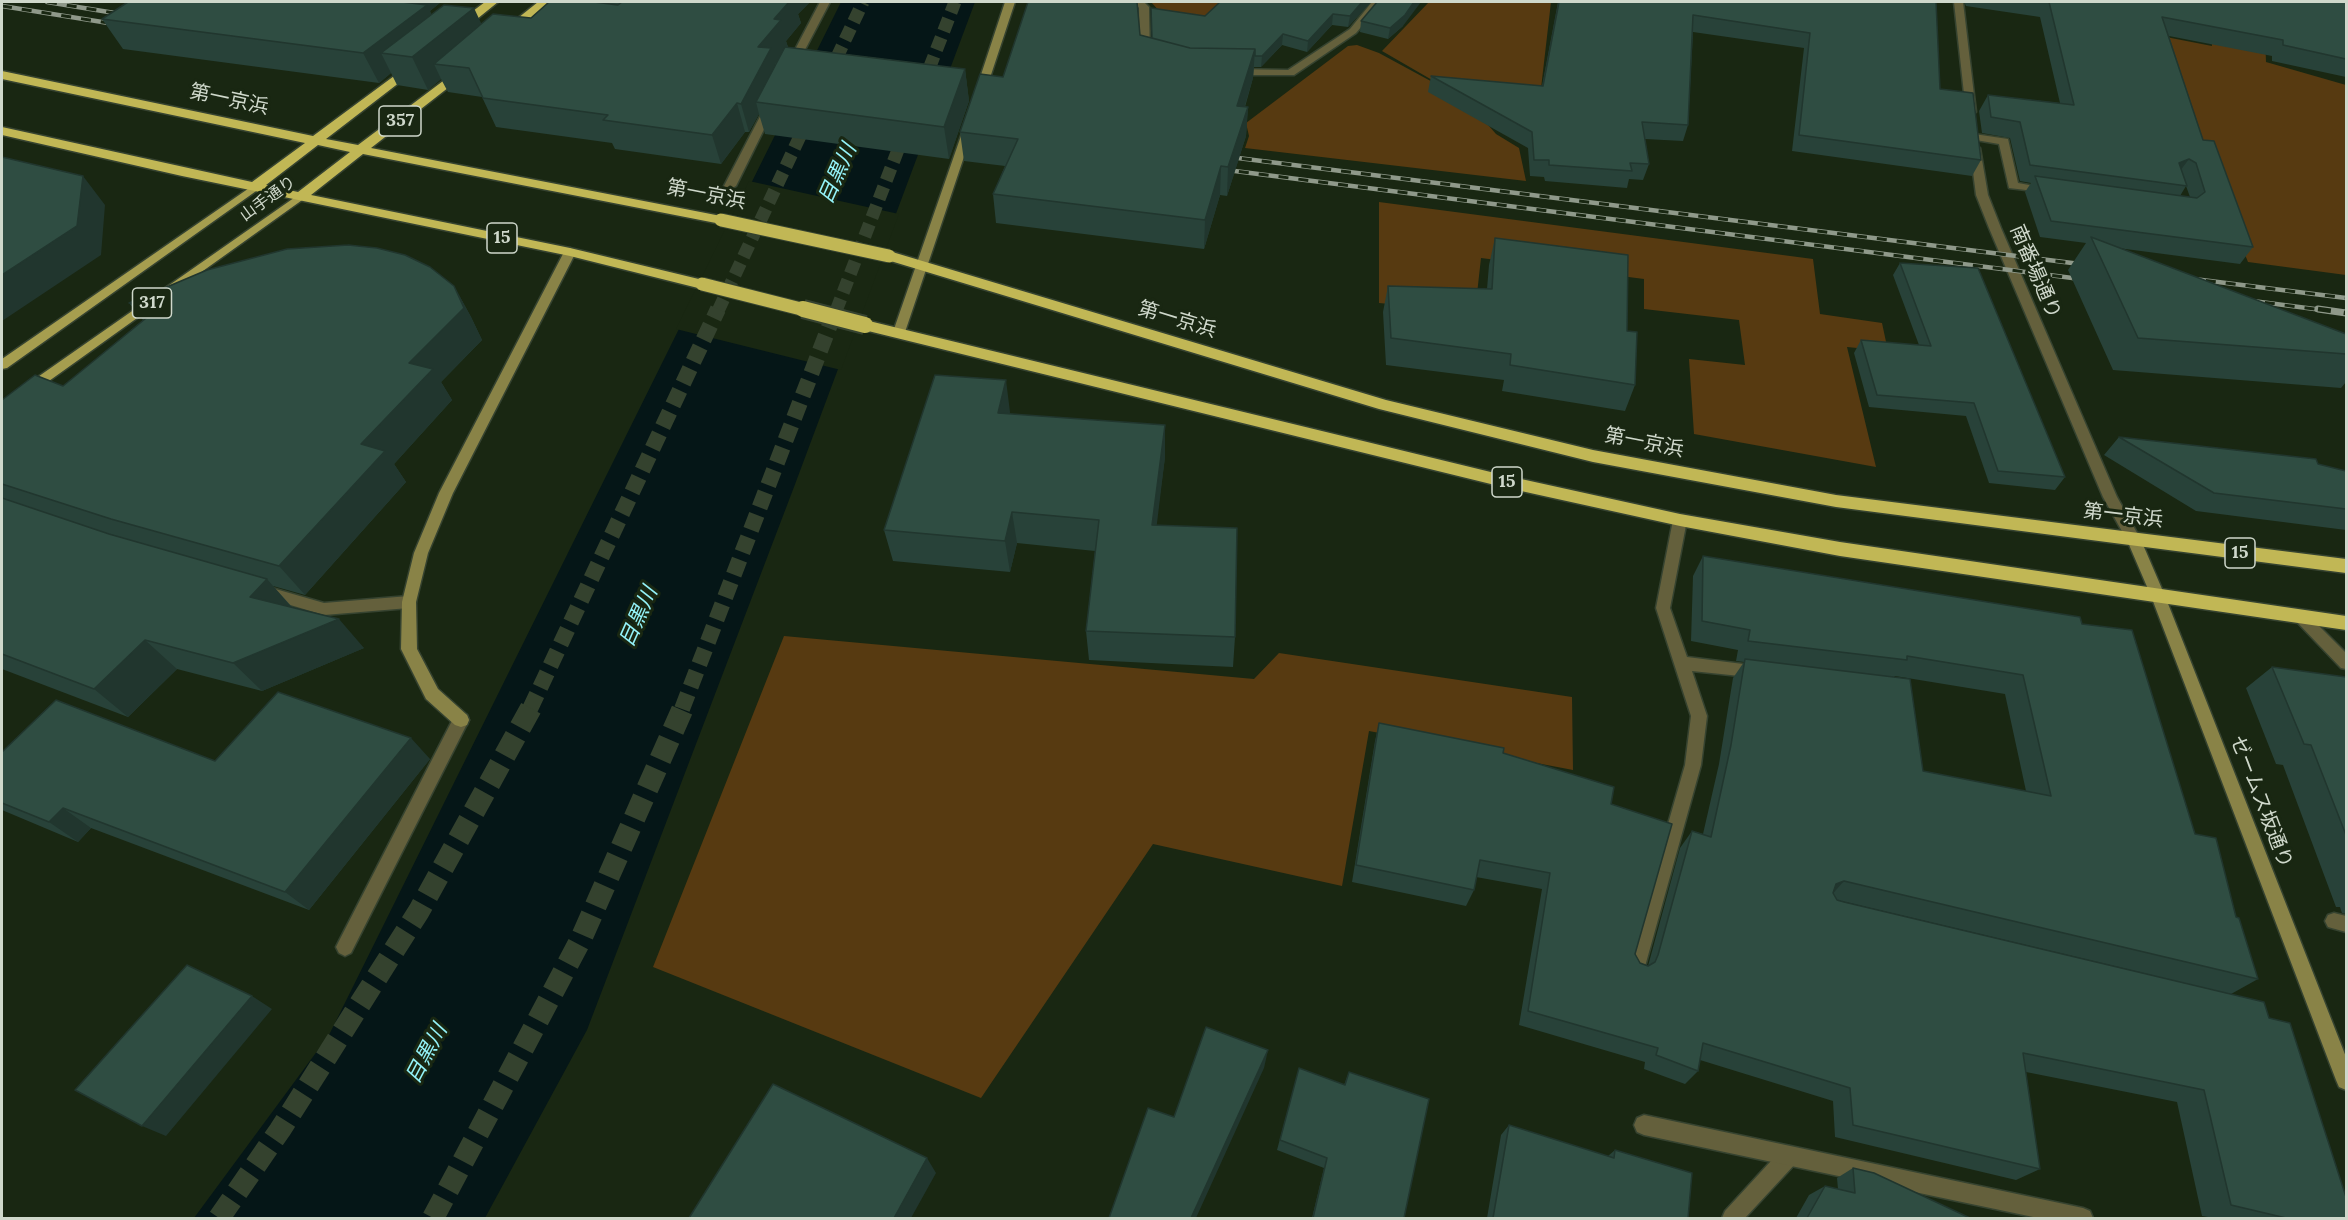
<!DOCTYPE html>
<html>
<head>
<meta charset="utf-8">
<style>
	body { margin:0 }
	#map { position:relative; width:2348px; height:1220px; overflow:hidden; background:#192712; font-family:Lora,serif }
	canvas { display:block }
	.frame { position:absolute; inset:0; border:3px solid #cfd8cb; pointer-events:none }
</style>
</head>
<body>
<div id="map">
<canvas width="2348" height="1220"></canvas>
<div class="frame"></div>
</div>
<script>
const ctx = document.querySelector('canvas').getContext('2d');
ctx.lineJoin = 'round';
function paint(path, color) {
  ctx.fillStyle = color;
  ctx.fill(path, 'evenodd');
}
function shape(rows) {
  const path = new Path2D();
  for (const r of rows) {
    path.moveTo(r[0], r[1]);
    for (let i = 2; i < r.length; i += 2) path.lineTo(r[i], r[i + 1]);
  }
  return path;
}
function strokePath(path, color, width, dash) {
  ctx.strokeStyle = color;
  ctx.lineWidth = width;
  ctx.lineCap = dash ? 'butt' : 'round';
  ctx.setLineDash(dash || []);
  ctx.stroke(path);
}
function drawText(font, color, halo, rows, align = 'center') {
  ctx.font = font + ' Lora,"Noto Sans JP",serif';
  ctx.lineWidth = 6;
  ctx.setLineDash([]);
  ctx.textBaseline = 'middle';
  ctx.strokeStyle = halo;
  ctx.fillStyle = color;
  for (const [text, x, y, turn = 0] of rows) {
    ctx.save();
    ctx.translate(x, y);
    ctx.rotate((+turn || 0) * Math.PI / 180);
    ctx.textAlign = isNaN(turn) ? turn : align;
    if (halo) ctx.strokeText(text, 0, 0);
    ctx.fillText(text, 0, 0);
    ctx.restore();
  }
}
paint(shape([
	[1151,2,1229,2,1201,21,1162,14],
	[1429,2,1551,2,1540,97,1439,84,1382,51],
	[2209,2,2264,8,2266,62,2346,85,2346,275,2248,262,2201,145,2166,37,2212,46],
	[1357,45,1379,53,1438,85,1489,126,1496,134,1519,148,1526,181,1245,148,1249,136,1246,123,1348,46],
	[1379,202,1813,259,1820,314,1882,323,1888,351,1847,347,1876,467,1694,434,1689,359,1745,365,1739,320,1644,309,1644,279,1481,258,1475,312,1379,303],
	[784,636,1254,679,1279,653,1572,697,1573,770,1369,731,1342,886,1153,844,981,1098,653,967]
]), '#573a11');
paint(shape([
	[841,2,975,2,794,487,587,1030,485,1218,194,1218,329,1035]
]), '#051617');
paint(shape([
	[749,181,899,214,841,370,676,329]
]), '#192712');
strokePath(shape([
	[828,76,863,2],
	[922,87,955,2],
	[718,311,809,117],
	[836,311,906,129]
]), '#34422e', 13, [13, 7]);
strokePath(shape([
	[530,709,718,309],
	[682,709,836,309]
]), '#34422e', 16, [16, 8]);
strokePath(shape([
	[219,1218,280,1130,419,911,531,708],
	[433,1218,581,939,683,708]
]), '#34422e', 22, [22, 10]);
const lane = shape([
	[820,2,830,2,797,65,788,67,787,65,820,2],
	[1135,2,1144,2,1149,7,1150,56,1145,59,1140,56,1139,8,1135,2],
	[1372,2,1382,2,1356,33,1294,75,1233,75,1228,72,1233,69,1288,70,1350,29,1372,2],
	[771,102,776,105,736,186,730,189,726,188,724,186,766,105,771,102],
	[1974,134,2008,139,2018,183,2051,189,2051,193,2009,188,1999,144,1970,139,1969,137,1974,134],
	[1680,515,1687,520,1670,608,1687,657,1759,666,1764,667,1767,672,1764,677,1759,678,1692,671,1707,716,1701,765,1644,970,1641,976,1635,979,1629,976,1626,970,1685,765,1691,716,1656,608,1673,520,1680,515],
	[2300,610,2305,612,2346,653,2346,669,2341,668,2295,620,2292,616,2295,612,2300,610],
	[2334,913,2346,916,2346,932,2328,927,2325,921,2328,915,2334,913],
	[1789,1146,1796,1149,1799,1156,1796,1163,1745,1218,1722,1218,1725,1211,1782,1149,1789,1146]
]);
const street = shape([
	[1954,2,1963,2,1976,112,1971,115,1966,112,1954,2],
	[1975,145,1980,148,1988,195,2001,228,2117,497,2141,540,2139,544,2129,544,2103,497,1989,228,1976,195,1970,148,1975,145],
	[265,586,324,603,409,596,414,598,416,602,414,606,409,608,324,615,260,596,258,592,260,588,265,586],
	[461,713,467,715,469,720,351,953,345,956,339,953,336,947,339,941,455,715,461,713],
	[1644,1115,2083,1208,2090,1211,2093,1218,2038,1218,1644,1135,1637,1132,1634,1125,1637,1118,1644,1115]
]);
const secondary = shape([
	[1005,2,1015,2,985,93,976,95,975,93,1005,2],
	[968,127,973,130,905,332,899,336,895,335,893,332,963,130,968,127],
	[570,248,576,252,453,493,428,553,416,602,417,649,438,689,467,715,469,720,467,725,461,727,455,725,426,699,401,649,402,602,414,553,439,493,564,252,570,248],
	[2134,534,2141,540,2165,596,2346,1057,2346,1090,2339,1087,2336,1080,2151,596,2127,540,2134,534]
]);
const primary = shape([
	[255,184,259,185,259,189,7,368,2,369,2,359,255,184],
	[301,193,305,194,305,198,7,411,2,413,2,402,301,193]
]);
const highway = shape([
	[485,2,498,2,461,32,453,32,453,26,485,2],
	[538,2,550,2,511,36,503,36,503,30,538,2],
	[413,62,417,63,417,69,326,139,358,145,463,66,469,70,467,73,371,148,721,216,728,220,721,224,363,154,311,195,570,248,707,281,709,284,707,287,702,289,570,256,182,176,2,135,2,127,252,182,305,143,2,79,2,71,313,136,413,62],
	[318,145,350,152,298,192,266,185,318,145],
	[889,251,1386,400,1593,450,1836,495,2346,559,2346,573,1836,507,1593,462,1379,409,884,259,882,256,889,251],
	[865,320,1503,475,1680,514,1840,542,2346,616,2346,630,1840,556,1680,526,1503,487,860,329,858,325,865,320]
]);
strokePath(lane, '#364330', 3);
strokePath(street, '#364330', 3);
strokePath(secondary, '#364330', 3);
strokePath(primary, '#364330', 3);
strokePath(highway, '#364330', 3);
paint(lane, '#64603c');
paint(street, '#64603c');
paint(secondary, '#898347');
paint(primary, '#a69e4f');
paint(highway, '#c1b755');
const railFar1 = shape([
	[47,2,127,15],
	[2,6,121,25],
	[1222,156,2088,265],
	[1219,169,2088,280],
	[2186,278,2346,298],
	[2245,300,2330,311]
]);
const rail = shape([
	[2318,309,2346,313]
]);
strokePath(railFar1, '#8f998a', 4.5);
strokePath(rail, '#8f998a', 7);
strokePath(railFar1, '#192712', 3, [10]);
strokePath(rail, '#192712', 4.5, [13]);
const highwayBridgeFar1 = shape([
	[721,220,889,256],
	[702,284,809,311]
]);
const highwayBridge = shape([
	[803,309,865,325]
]);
strokePath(highwayBridgeFar1, '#364330', 15, []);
strokePath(highwayBridge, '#364330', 20, []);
strokePath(highwayBridgeFar1, '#c1b755', 13);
strokePath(highwayBridge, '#c1b755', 16);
paint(shape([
	[117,2,441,2,430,11,431,14,481,24,531,18,549,2,810,2,798,14,801,23,786,41,788,47,965,69,969,101,949,159,765,134,759,114,749,132,745,132,721,164,615,149,612,143,496,127,482,97,448,92,441,79,428,90,397,85,391,73,379,83,123,49,102,19,126,3],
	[1371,2,1348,27,1332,25,1307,52,1282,45,1261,67,1254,67,1253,78,1245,107,1248,107,1246,136,1227,196,1220,195,1204,249,996,223,993,194,1005,166,964,161,960,132,1003,77,1140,35,1152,38,1205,16],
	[1558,2,1936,2,1940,89,1981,160,1972,176,1792,151,1804,48,1693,32,1688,125,1683,141,1645,139,1649,164,1643,180,1629,179,1627,188,1545,181,1544,177,1530,176,1528,148,1428,92,1431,76,1542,86],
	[1964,2,2346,2,2346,77,2272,61,2272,56,2169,36,2203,140,2253,247,2240,264,2118,248,2346,334,2346,382,2341,388,2113,370,2068,270,2086,243,2040,237,2025,192,2031,183,2020,181,2010,138,1982,133,1979,111,1988,95,2060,103,2040,17,1966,6],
	[2186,186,2190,197,2180,196],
	[1361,21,1403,26,1388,39,1360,32],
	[1495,238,1627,331,1635,385,1625,411,1502,391,1504,380,1386,365,1383,312,1388,286,1487,289,1489,265],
	[1900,263,2065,477,2055,490,1989,483,1966,416,1869,407,1854,353,1861,340,1919,345,1893,275],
	[454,286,471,317,482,340,441,382,452,400,394,464,406,482,305,595,273,586,293,608,364,648,262,691,177,669,128,717,2,669,2,400,63,386,143,320,129,303],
	[1010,412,1010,414,1165,457,1156,525,1235,637,1233,667,1089,660,1086,631,1095,551,1017,543,1010,572,893,561,884,530],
	[2119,437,2346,471,2346,530,2196,511,2104,455],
	[1703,556,2082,624,2195,834,2236,917,2258,979,2231,994,2269,1018,2346,1218,2214,1218,2202,1216,2177,1102,2026,1072,2040,1169,2016,1180,1835,1137,1833,1101,1700,1060,1698,1071,1685,1084,1644,1069,1645,1062,1519,1025,1542,889,1476,877,1474,890,1466,906,1352,882,1375,741,1379,723,1503,753,1611,804,1635,954,1640,963,1648,966,1680,848,1692,831,1703,834,1719,764,1733,678,1744,662,1736,661,1738,650,1691,641,1693,576],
	[1895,676,2005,694,2026,791,1923,771,1894,677],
	[1837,900,2186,983,1844,902],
	[2272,667,2346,677,2346,914,2342,913,2340,907,2336,907,2283,765,2276,764,2246,688],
	[2,752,215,761,430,759,309,910,91,828,78,842,2,810],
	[1299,1068,1344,1085,1349,1072,1404,1218,1312,1218,1324,1168,1277,1150],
	[1509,1125,1608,1156,1615,1150,1688,1218,1487,1218,1501,1135],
	[1853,1168,1970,1218,1796,1218,1809,1195,1825,1186,1838,1189,1837,1178]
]), '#284239');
paint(shape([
	[393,2,441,2,430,11,441,34,381,53,391,73,379,83,363,53],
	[786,2,810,2,798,14,801,23,786,41,788,48,775,64,778,77,756,102,759,114,749,132,741,104,758,47,774,19],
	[1362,2,1371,2,1348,27,1350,16],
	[1414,2,1421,2,1403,26,1388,39,1390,28],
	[474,8,489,40,434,64,441,79,428,90,412,57],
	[1333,14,1332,25,1307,52,1308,41],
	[1283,34,1282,45,1261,67,1262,56],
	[1255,49,1253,78,1236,135,1237,106],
	[965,69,969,101,949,159,944,127],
	[737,103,745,132,721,164,712,135],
	[1248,107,1246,136,1227,196,1228,167],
	[2189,159,2177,175,2179,163],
	[1221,166,1220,195,1204,249,1205,220],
	[83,176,105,205,101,255,2,321,2,275],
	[454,286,471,317,482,340,441,382,452,400,394,464,406,482,305,595,279,566,361,444],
	[1006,380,1010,412,1003,445,998,413],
	[1165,425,1165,457,1153,556,1152,525],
	[1012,512,1017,543,1010,572,1005,541],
	[267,579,293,609,250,597],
	[339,619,364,648,262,691,233,663],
	[145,640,177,669,128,717,94,689],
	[411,738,430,759,309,910,285,892],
	[63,808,91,828,78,842,49,822],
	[1844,881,1829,898,1836,884],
	[252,996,272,1009,166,1136,142,1126],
	[1268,1050,1264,1068,1196,1218,1191,1218],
	[927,1158,936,1173,911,1218,894,1218]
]), '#21362e');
const building = shape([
	[128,2,402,2,427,5,363,53,102,19,128,2],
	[549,2,594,2,618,5,622,2,789,2,774,19,781,20,758,47,771,48,741,104,737,103,712,135,603,120,608,115,483,98,469,68,434,64,493,14,531,18,549,2],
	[1028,2,1137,2,1140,35,1190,48,1255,49,1237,106,1248,107,1228,167,1221,166,1205,220,993,194,1018,139,960,132,980,74,1003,77,1028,2],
	[1220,2,1362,2,1350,16,1333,14,1308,41,1283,34,1262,56,1255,56,1255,49,1190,48,1152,38,1151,8,1205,16,1220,2],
	[1377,2,1414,2,1405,15,1390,28,1361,21,1377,2],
	[1559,2,1936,2,1940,89,1973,93,1981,160,1799,135,1810,33,1693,15,1688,125,1642,122,1649,164,1630,163,1632,171,1549,165,1549,160,1534,160,1532,132,1431,76,1543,86,1559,2],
	[2049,2,2346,2,2346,59,2283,45,2283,40,2162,17,2203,140,2214,141,2253,247,2051,221,2035,176,2197,198,2205,192,2196,163,2189,159,2179,163,2187,186,2030,165,2020,122,1991,117,1988,95,2074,105,2049,2],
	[444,5,474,8,412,57,381,53,444,5],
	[785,47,965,69,944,127,756,102,785,47],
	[2,157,83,176,77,226,2,275,2,157],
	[2091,237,2346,334,2346,354,2138,338,2091,237],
	[1495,238,1628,255,1627,331,1637,332,1635,385,1510,365,1511,354,1391,338,1388,286,1492,289,1495,238],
	[348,245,377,248,405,255,430,267,454,286,464,308,409,363,433,369,361,444,385,451,279,566,111,519,2,484,2,400,35,375,63,386,156,310,129,303,207,270,287,249,348,245],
	[1900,263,1978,268,2065,477,1998,471,1974,403,1877,395,1861,340,1931,346,1900,263],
	[935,375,1006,380,998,413,1165,425,1152,525,1237,528,1235,637,1086,631,1099,520,1012,512,1005,541,884,530,935,375],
	[2119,437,2316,459,2318,464,2346,471,2346,509,2214,493,2119,437],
	[2,498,109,534,267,579,250,597,339,619,233,663,145,640,94,689,2,654,2,498],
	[1703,556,2080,617,2082,624,2132,630,2195,834,2216,838,2236,917,2239,918,2258,979,1844,881,1836,884,1833,893,1837,900,1844,902,2264,1002,2269,1018,2290,1023,2346,1197,2346,1218,2286,1218,2231,1205,2204,1090,2023,1053,2040,1169,1853,1125,1850,1088,1703,1043,1698,1071,1656,1055,1658,1048,1528,1011,1550,873,1480,860,1474,890,1356,865,1379,723,1504,748,1503,753,1614,787,1611,804,1672,824,1635,954,1640,963,1648,966,1655,962,1658,955,1692,831,1711,837,1731,745,1745,659,1910,679,1923,771,2051,796,2023,675,1907,656,1907,660,1748,641,1750,630,1702,621,1703,556],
	[2272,667,2346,677,2346,835,2311,745,2304,744,2272,667],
	[278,692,411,738,285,892,63,808,49,822,2,803,2,752,56,700,215,761,278,692],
	[187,965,252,996,142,1126,75,1090,187,965],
	[1206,1027,1268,1050,1191,1218,1109,1218,1148,1108,1174,1117,1206,1027],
	[1299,1068,1345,1085,1349,1072,1429,1099,1404,1218,1313,1218,1327,1158,1280,1140,1299,1068],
	[773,1084,927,1158,894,1218,689,1218,773,1084],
	[1509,1125,1614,1158,1615,1150,1692,1173,1688,1218,1493,1218,1509,1125],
	[1853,1168,1874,1173,1970,1218,1807,1218,1825,1186,1855,1193,1853,1168]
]);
paint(building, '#2f4d42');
strokePath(building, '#21362e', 1.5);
drawText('16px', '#cfd8cb', '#192712', [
	["山手通り",268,199,-36]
]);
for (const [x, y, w] of [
	[400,121,42],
	[502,238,30],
	[152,303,39],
	[1507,482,30],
	[2240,553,30]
]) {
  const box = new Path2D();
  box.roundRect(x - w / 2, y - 15, w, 30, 4.5);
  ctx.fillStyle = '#192712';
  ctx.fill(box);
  strokePath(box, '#cfd8cb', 1.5);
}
drawText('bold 18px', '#cfd8cb', null, [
	["357",400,121],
	["15",502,238],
	["317",152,303],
	["15",1507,482],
	["15",2240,553]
]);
drawText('20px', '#cfd8cb', '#192712', [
	["第一京浜",229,100,12],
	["第一京浜",706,195,11],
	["南番場通り",2035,272,67],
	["第一京浜",1177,320,17],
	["第一京浜",1644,443,11],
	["第一京浜",2123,516,7],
	["ゼームス坂通り",2261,802,69]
]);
drawText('italic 21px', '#94f3f9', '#192712', [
	["目黒川",838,174,-66],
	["目黒川",639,617,-66],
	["目黒川",427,1054,-62]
]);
</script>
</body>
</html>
